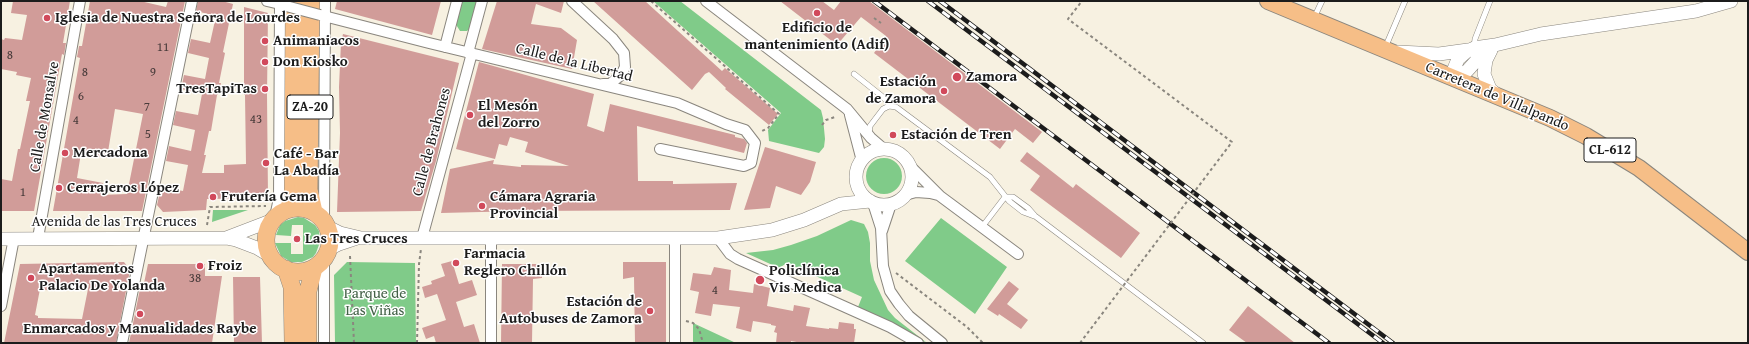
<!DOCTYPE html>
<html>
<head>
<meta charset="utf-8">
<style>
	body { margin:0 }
	#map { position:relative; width:1749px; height:344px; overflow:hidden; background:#f7f1e1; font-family:"Gentium Book Plus",serif }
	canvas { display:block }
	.frame { position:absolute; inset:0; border:2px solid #1c1c1c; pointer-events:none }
</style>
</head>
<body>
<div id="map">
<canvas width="1749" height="344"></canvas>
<div class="frame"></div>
</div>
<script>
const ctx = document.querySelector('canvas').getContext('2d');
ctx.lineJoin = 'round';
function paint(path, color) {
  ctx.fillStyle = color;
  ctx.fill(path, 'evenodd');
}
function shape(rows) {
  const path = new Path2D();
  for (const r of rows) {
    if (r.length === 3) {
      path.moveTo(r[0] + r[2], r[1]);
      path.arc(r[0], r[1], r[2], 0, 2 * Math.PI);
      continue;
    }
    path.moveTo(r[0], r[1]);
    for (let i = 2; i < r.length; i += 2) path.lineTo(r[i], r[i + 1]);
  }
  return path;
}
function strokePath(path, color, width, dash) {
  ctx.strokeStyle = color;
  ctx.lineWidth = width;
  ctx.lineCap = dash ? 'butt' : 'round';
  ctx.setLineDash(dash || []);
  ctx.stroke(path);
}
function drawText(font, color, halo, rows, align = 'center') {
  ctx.font = font + ' "Gentium Book Plus",serif';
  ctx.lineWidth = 3;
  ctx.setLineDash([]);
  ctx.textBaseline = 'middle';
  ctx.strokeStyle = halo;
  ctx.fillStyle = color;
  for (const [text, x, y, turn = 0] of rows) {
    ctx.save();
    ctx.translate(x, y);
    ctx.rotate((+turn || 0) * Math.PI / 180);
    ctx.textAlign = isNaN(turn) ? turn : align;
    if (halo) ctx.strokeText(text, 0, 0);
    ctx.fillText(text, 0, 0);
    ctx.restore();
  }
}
paint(shape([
	[461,1,478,1,469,29,467,31,460,31,455,23],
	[653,1,680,1,821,110,823,118,825,139,824,147,819,153,769,141,768,130,781,113],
	[884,176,18],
	[213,210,248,210,212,222],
	[298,217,304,218,315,225,319,231,320,242,316,253,313,257,302,262,291,262,281,256,275,243,291,243,291,254,303,254,303,225,292,225,291,236,276,235,280,225,285,221],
	[941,218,1007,267,975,314,905,261],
	[851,220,864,224,868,232,870,243,870,261,874,280,888,310,895,318,927,343,858,307,862,297,787,263,779,268,746,253,773,250,791,245,817,236],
	[347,262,415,263,416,343,335,343,334,275],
	[693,323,736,343,693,343]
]), '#80cb89');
paint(shape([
	[13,1,70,1,63,43,66,43,64,55,62,54,34,211,1,211,1,179,12,181,18,149,20,149,30,101,26,101,31,78,16,75,17,72,1,69,1,39,4,40,5,38,22,40,27,15,11,13],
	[90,1,140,1,166,7,168,1,185,1,142,211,53,211,80,58,77,57,79,46,82,46],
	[115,109,143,114,127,194,101,195,103,183,77,178,81,153,107,158],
	[198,1,222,1,233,4,223,52,225,53,219,83,221,83,218,94,217,95,211,131,209,131,204,155,206,155,202,173,224,173,224,165,246,164,245,95,244,95,244,7,268,13,267,95,268,198,207,199,206,210,163,212,157,205,161,187,183,191,188,165,166,161,169,146,191,151,195,130,173,125,176,111,198,115,202,94,181,89,184,75,205,79,209,58,188,53,191,39,210,43,216,16,196,11],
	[337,1,441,1,432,35,335,9],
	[497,1,564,1,561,13,536,4,531,24,561,28,577,40,572,69,482,49],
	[593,1,645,1,722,71,725,68,778,114,769,125,725,89,726,88,709,72,705,74,692,90],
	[780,1,822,1,834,10,841,1,869,1,1042,132,1033,143,1015,129,1000,149,874,53,886,36,861,17,837,45],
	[343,34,459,63,436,161,421,211,337,212,340,133,339,87,341,42],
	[479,62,594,94,587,126,604,132,610,104,735,135,735,137,744,139,747,143,744,153,637,126,638,181,673,181,673,184,737,183,730,210,522,211,441,213,450,169,494,160,493,164,521,167,521,165,569,166,525,152,528,142,510,137,507,146,499,144,495,159,456,149],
	[765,147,816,162,810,182,801,195,776,186,770,208,744,210],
	[1027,152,1073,188,1076,184,1140,233,1121,258,1030,190,1040,176,1020,161],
	[452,261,459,284,472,280,477,295,456,302,464,327,474,324,480,343,436,343,434,336,426,339,422,328,446,320,437,294,425,298,422,287,432,284,431,281,445,276,441,264],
	[124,262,130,270,116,343,4,343,20,264],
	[53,284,89,284,82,319,38,318,38,316,35,315,40,289,52,291],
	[623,262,666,262,666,343,635,343,634,277,623,279],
	[148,264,205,264,205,276,222,276,212,343,129,343,141,284,143,288],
	[502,264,542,264,542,278,533,279,532,343,501,343],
	[714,267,731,270,729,290,753,293,754,284,770,288,767,306,793,311,794,305,810,308,806,326,829,329,829,328,838,329,839,322,854,324,854,329,856,329,854,343,802,343,791,341,791,343,776,343,777,333,774,332,776,326,771,325,771,324,753,321,751,332,736,328,740,307,713,304,711,316,695,313,699,292,690,290,693,273,711,275],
	[233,277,260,277,262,343,234,343],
	[1009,281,1019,289,1007,304,1028,320,1021,329,999,314,998,316,987,309],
	[1248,306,1295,343,1247,343,1229,330]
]), '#d19c99');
const service = shape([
	[1314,18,1322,1],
	[1474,47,1475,39,1490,1],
	[1385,48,1405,1],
	[854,74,883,97,891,106],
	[869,134,870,126,883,109,889,106,896,107,990,177,1009,201,1023,212,1034,216],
	[982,227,1005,197,1013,197,1028,208,1035,216,1203,343]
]);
const minor = shape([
	[267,1,284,5],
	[572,1,613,39,624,53,625,67,621,75,610,84,603,84],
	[706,1,847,109,871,138,885,150],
	[320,15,429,43,677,103,726,124,745,130,755,143,751,163,744,166,660,149],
	[445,47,457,1],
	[468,53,482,1],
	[850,115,862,161],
	[911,167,940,196,1018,254],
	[905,195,916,192,930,193,938,195],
	[873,203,881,228,883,266,890,291,899,304,909,316,942,343],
	[275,217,279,198,280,1],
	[324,221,325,1],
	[882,231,891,204],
	[38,238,80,1],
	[422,238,472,53],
	[675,238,675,343],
	[718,238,730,254,738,259,890,327,918,343],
	[324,258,324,343],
	[1,306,14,238],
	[122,343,192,1],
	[491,343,491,237]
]);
const tertiary = shape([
	[1495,45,1485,51,1467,71,1453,78,1454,69,1458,59,1466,52,1474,48,1495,45,1541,34,1696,11,1731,1],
	[1491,50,1486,60,1484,74,1490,89,1498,96],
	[1398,52,1439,54,1468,50],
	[884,177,28],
	[328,227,340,233,361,238,718,238,772,230,804,220,841,204,870,201],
	[226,238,273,220],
	[1,239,226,238,236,240,257,248,272,257],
	[329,249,339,244,357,238]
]);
const primary = shape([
	[1268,1,1550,118,1586,136,1639,168,1748,252]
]);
const trunk = shape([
	[311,1,309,190,314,212],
	[298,240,32],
	[289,209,293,190,294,1],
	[286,269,292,287,293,343],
	[308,343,308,291,314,268]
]);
strokePath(service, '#8a867e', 6);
strokePath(minor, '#8a867e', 12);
strokePath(tertiary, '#8a867e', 14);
strokePath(primary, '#8a867e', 18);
strokePath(trunk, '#8a867e', 18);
strokePath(shape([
	[651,1,779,114,768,128,760,132],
	[874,18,881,23],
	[822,125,826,120,835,117],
	[207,225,210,207,266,206],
	[350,256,354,343],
	[896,273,967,327,983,343],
	[686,321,693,323,699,329,703,343],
	[338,343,354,343],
	[417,343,419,264,421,249]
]), '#8a867e', 2, [3, 3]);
strokePath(service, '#fff', 5);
strokePath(minor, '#fff', 10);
strokePath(tertiary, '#fff', 13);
strokePath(primary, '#f6be87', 16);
strokePath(trunk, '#f6be87', 17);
const rail = shape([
	[874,1,1329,343],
	[928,1,1383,343],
	[940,1,1393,343]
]);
strokePath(rail, '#1c1c1c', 4.5);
strokePath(rail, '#fff', 3, [9]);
const minorBridge = shape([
	[286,6,320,15]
]);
strokePath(minorBridge, '#8a867e', 12, []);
strokePath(shape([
	[1080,343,1232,142,1068,19,1082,1]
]), '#8a867e', 2, [3, 3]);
strokePath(minorBridge, '#fff', 10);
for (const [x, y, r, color] of [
	[817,13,4,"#d1495b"],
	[47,18,4,"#d1495b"],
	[265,41,4,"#d1495b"],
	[265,62,4,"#d1495b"],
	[957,77,5,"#d1495b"],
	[265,89,4,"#d1495b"],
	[944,91,4,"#d1495b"],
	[470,115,4,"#d1495b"],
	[893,135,4,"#d1495b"],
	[65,153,4,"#d1495b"],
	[266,163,4,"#d1495b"],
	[59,188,4,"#d1495b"],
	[213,197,4,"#d1495b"],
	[482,206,4,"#d1495b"],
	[297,239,4,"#d1495b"],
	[456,263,4,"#d1495b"],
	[200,266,4,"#d1495b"],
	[31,278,4,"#d1495b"],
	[760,280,5,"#d1495b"],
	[650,311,4,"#d1495b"],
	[140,314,4,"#d1495b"]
]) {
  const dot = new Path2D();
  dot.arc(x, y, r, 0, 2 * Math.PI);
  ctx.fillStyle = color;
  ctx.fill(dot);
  strokePath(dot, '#fff', 1.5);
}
drawText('13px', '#493c3b', null, [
	["11",163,48],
	["8",10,56],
	["8",85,73],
	["9",153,73],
	["6",81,97],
	["7",147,108],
	["43",256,120],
	["4",76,121],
	["5",148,135],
	["1",23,193],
	["38",195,279],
	["4",715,291]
]);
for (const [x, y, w] of [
	[310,107,46],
	[1610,150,52]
]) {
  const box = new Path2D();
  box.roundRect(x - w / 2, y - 12, w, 24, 3);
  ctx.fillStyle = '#fff';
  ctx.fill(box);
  strokePath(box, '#1c1c1c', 1);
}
drawText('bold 14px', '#1c1c1c', null, [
	["ZA-20",310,107],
	["CL-612",1610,150]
]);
drawText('bold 15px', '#1c1c1c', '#fff', [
	["Iglesia de Nuestra Señora de Lourdes",55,18],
	["Edificio de",817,28,"center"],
	["mantenimiento (Adif)",817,45,"center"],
	["Animaniacos",273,41],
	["Don Kiosko",273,62],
	["Zamora",966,77],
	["Estación",936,82,"right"],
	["de Zamora",936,99,"right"],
	["TresTapiTas",257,89,"right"],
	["El Mesón",478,106],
	["del Zorro",478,123],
	["Estación de Tren",901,135],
	["Mercadona",73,153],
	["Café - Bar",274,154],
	["La Abadía",274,171],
	["Cerrajeros López",67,188],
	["Frutería Gema",221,197],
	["Cámara Agraria",490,197],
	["Provincial",490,214],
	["Las Tres Cruces",305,239],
	["Farmacia",464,254],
	["Reglero Chillón",464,271],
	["Froiz",208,266],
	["Apartamentos",39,269],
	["Palacio De Yolanda",39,286],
	["Policlínica",769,271],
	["Vis Medica",769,288],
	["Estación de",642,302,"right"],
	["Autobuses de Zamora",642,319,"right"],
	["Enmarcados y Manualidades Raybe",140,329,"center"]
], 'left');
drawText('15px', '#1c1c1c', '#fff', [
	["Calle de la Libertad",574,63,14],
	["Carretera de Villalpando",1497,97,23],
	["Calle de Monsalve",45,117,-80],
	["Calle de Brahones",432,142,-75],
	["Avenida de las Tres Cruces",114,222]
]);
drawText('15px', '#446248', '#fff', [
	["Parque de",375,294],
	["Las Viñas",375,311]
]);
</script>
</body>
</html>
